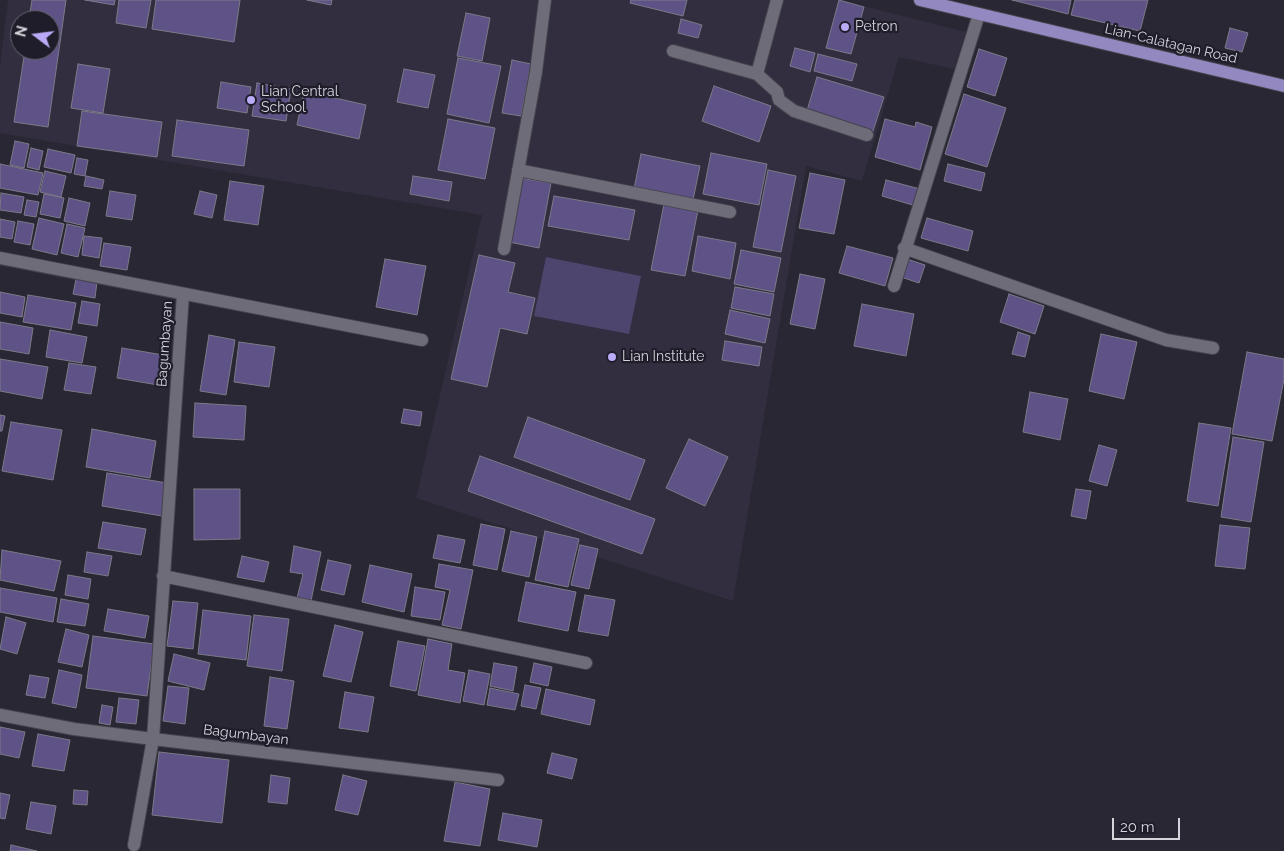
<!DOCTYPE html>
<html>
<head>
<meta charset="utf-8">
<style>
	body { margin:0 }
	#map { position:relative; width:1284px; height:851px; overflow:hidden; background:#292733; font-family:Raleway,sans-serif }
	canvas { display:block }
	.north { position:absolute; left:10px; top:10px; width:50px; height:50px; box-sizing:border-box; background:#1f1d29; border:1px solid #686670; border-radius:50%; rotate:285deg; font-size:14px; font-weight:700; line-height:20px; text-align:center; color:#d5d4db }
	.north::after { content:''; display:block; margin:auto; width:18px; height:22px; background:#baaaf7; clip-path:polygon(50% 0,100% 100%,50% 72%,0 100%) }
	.scale { position:absolute; left:1112px; top:818px; width:68px; height:22px; box-sizing:border-box; border:2px solid #d5d4db; border-top:0; padding-left:6px; font-size:15px; line-height:18px; white-space:nowrap; color:#d5d4db; -webkit-text-stroke:4px #1f1d29; paint-order:stroke }
</style>
</head>
<body>
<div id="map">
<canvas width="1284" height="851"></canvas>
<div class="north">N</div>
<div class="scale">20 m</div>
</div>
<script>
const ctx = document.querySelector('canvas').getContext('2d');
ctx.lineJoin = 'round';
function paint(path, color) {
  ctx.fillStyle = color;
  ctx.fill(path, 'evenodd');
}
function shape(rows) {
  const path = new Path2D();
  for (const r of rows) {
    path.moveTo(r[0], r[1]);
    for (let i = 2; i < r.length; i += 2) path.lineTo(r[i], r[i + 1]);
  }
  return path;
}
function strokePath(path, color, width, dash) {
  ctx.strokeStyle = color;
  ctx.lineWidth = width;
  ctx.lineCap = dash ? 'butt' : 'round';
  ctx.setLineDash(dash || []);
  ctx.stroke(path);
}
function drawText(font, color, halo, rows, align = 'center') {
  ctx.font = font + ' Raleway,sans-serif';
  ctx.lineWidth = 4.5;
  ctx.setLineDash([]);
  ctx.textBaseline = 'middle';
  ctx.strokeStyle = halo;
  ctx.fillStyle = color;
  for (const [text, x, y, turn = 0] of rows) {
    ctx.save();
    ctx.translate(x, y);
    ctx.rotate((+turn || 0) * Math.PI / 180);
    ctx.textAlign = isNaN(turn) ? turn : align;
    if (halo) ctx.strokeText(text, 0, 0);
    ctx.fillText(text, 0, 0);
    ctx.restore();
  }
}
paint(shape([
	[8,0,840,0,966,32,954,69,899,57,862,181,806,166,733,601,416,498,482,215,0,133,0,67],
	[20,20,50,20,50,50,20,50]
]), '#322e40');
paint(shape([
	[546,257,641,276,629,334,534,316]
]), '#4d456d');
const building = shape([
	[32,0,66,0,48,127,14,122,25,50,50,50,50,20,29,20,32,0],
	[85,0,115,0,114,5,85,0],
	[119,0,151,0,146,28,116,23,119,0],
	[156,0,240,0,234,42,152,29,156,0],
	[307,0,332,0,331,5,307,0],
	[631,0,687,0,683,16,630,3,631,0],
	[839,0,864,7,851,54,826,48,839,0],
	[1012,0,1071,0,1068,14,1012,0],
	[1075,0,1148,0,1140,31,1071,15,1075,0],
	[466,13,490,18,482,61,457,56,466,13],
	[681,19,702,25,698,38,678,33,681,19],
	[1230,28,1248,33,1242,52,1225,48,1230,28],
	[795,48,815,53,810,72,790,66,795,48],
	[979,49,1007,58,995,96,967,87,979,49],
	[818,54,857,64,852,81,814,71,818,54],
	[458,58,501,66,489,123,447,114,458,58],
	[512,60,531,64,521,116,502,113,512,60],
	[78,64,110,69,103,113,71,108,78,64],
	[404,69,435,75,428,108,397,102,404,69],
	[817,77,884,97,872,134,806,114,817,77],
	[221,82,251,87,247,113,217,108,221,82],
	[257,83,291,89,286,121,252,116,257,83],
	[714,86,771,106,759,142,702,121,714,86],
	[304,91,366,105,359,139,297,125,304,91],
	[964,94,1006,108,987,167,945,154,964,94],
	[82,111,162,122,157,157,77,146,82,111],
	[448,119,495,128,485,179,438,170,448,119],
	[885,119,915,127,916,122,932,127,920,170,875,157,885,119],
	[177,120,249,130,244,166,172,156,177,120],
	[15,141,29,144,24,168,10,165,15,141],
	[31,148,43,151,39,170,27,167,31,148],
	[48,149,75,155,71,173,44,167,48,149],
	[711,153,767,164,759,205,703,194,711,153],
	[641,154,700,166,693,200,634,189,641,154],
	[77,158,88,160,85,176,74,174,77,158],
	[0,164,43,173,38,195,0,188,0,164],
	[948,164,985,173,981,191,944,181,948,164],
	[768,170,796,176,781,252,753,247,768,170],
	[45,171,66,176,61,197,40,192,45,171],
	[810,173,845,180,834,234,799,228,810,173],
	[86,176,104,180,102,189,84,186,86,176],
	[413,176,452,182,449,201,410,194,413,176],
	[520,178,551,183,539,248,509,242,520,178],
	[886,180,920,189,916,206,882,196,886,180],
	[230,181,264,186,258,225,224,220,230,181],
	[110,191,136,195,132,220,106,216,110,191],
	[200,191,217,195,212,218,194,214,200,191],
	[1,193,24,197,21,213,0,210,1,193],
	[44,194,64,198,60,218,40,214,44,194],
	[554,196,635,210,629,240,548,226,554,196],
	[69,198,90,203,85,226,64,221,69,198],
	[27,200,39,202,36,217,24,215,27,200],
	[664,204,698,210,685,276,651,270,664,204],
	[39,218,64,224,57,255,32,249,39,218],
	[927,218,973,231,968,251,921,238,927,218],
	[0,219,15,222,12,239,0,237,0,219],
	[18,221,34,224,30,245,14,242,18,221],
	[67,224,85,228,78,257,61,253,67,224],
	[84,236,102,238,99,258,82,255,84,236],
	[698,236,736,243,730,279,692,271,698,236],
	[104,243,131,247,127,270,100,266,104,243],
	[847,246,893,258,885,286,839,273,847,246],
	[741,250,781,258,774,292,734,284,741,250],
	[479,255,515,263,508,292,535,298,527,334,500,328,487,387,451,379,479,255],
	[385,259,426,266,417,315,376,307,385,259],
	[907,259,925,265,919,283,901,277,907,259],
	[800,274,825,279,815,329,790,324,800,274],
	[76,279,97,282,95,298,73,294,76,279],
	[735,287,774,294,770,316,731,308,735,287],
	[0,292,25,297,22,317,0,313,0,292],
	[1009,294,1044,306,1035,334,1000,322,1009,294],
	[28,295,76,303,71,330,23,322,28,295],
	[82,301,100,304,97,326,78,323,82,301],
	[862,304,914,314,906,356,854,346,862,304],
	[730,310,770,319,765,343,725,334,730,310],
	[0,322,33,328,29,354,0,349,0,322],
	[50,330,87,337,82,363,46,357,50,330],
	[1018,332,1030,336,1025,357,1012,354,1018,332],
	[1101,334,1137,342,1124,399,1089,391,1101,334],
	[209,335,235,340,226,395,200,391,209,335],
	[725,341,762,347,759,366,722,360,725,341],
	[239,342,275,347,269,387,234,382,239,342],
	[122,348,169,356,164,386,117,378,122,348],
	[1247,352,1284,359,1284,379,1272,441,1232,434,1247,352],
	[0,359,48,367,42,399,0,391,0,359],
	[69,363,96,367,91,394,64,390,69,363],
	[1030,392,1068,399,1060,440,1023,432,1030,392],
	[195,403,246,406,244,440,193,437,195,403],
	[404,409,422,412,420,426,401,423,404,409],
	[0,415,5,416,2,431,0,431,0,415],
	[528,417,645,460,630,500,514,457,528,417],
	[11,422,62,430,53,480,2,471,11,422],
	[1199,423,1231,428,1218,506,1187,501,1199,423],
	[92,429,156,441,150,478,86,467,92,429],
	[1233,437,1264,442,1251,522,1221,517,1233,437],
	[689,439,728,457,705,506,666,488,689,439],
	[1099,445,1117,450,1107,486,1089,481,1099,445],
	[480,456,655,519,642,554,468,491,480,456],
	[107,473,167,483,162,516,102,506,107,473],
	[194,489,240,489,240,539,194,540,194,489],
	[1076,489,1091,491,1086,519,1071,516,1076,489],
	[103,522,146,529,141,555,98,548,103,522],
	[481,524,505,529,497,570,473,565,481,524],
	[1220,525,1250,528,1245,569,1215,566,1220,525],
	[511,531,537,537,529,577,502,571,511,531],
	[545,531,579,539,568,587,535,580,545,531],
	[438,535,465,540,460,563,433,558,438,535],
	[580,545,598,549,589,589,571,585,580,545],
	[294,546,321,552,311,601,297,598,303,574,290,572,294,546],
	[2,550,61,561,54,591,0,580,2,550],
	[87,552,112,556,108,576,84,572,87,552],
	[242,556,269,562,264,582,237,577,242,556],
	[328,560,351,565,344,595,321,590,328,560],
	[439,564,473,570,461,629,442,625,450,590,435,587,439,564],
	[370,565,412,574,404,612,362,602,370,565],
	[68,575,91,579,88,599,65,595,68,575],
	[526,582,576,592,568,631,518,621,526,582],
	[415,587,445,592,440,620,411,616,415,587],
	[0,588,57,598,53,622,0,612,0,588],
	[585,595,615,600,608,636,578,631,585,595],
	[61,599,89,604,85,626,57,622,61,599],
	[173,601,198,603,193,649,167,646,173,601],
	[108,609,149,616,145,638,104,631,108,609],
	[203,610,251,616,246,660,198,654,203,610],
	[254,615,289,619,282,671,247,666,254,615],
	[6,617,26,623,17,654,0,649,6,617],
	[335,625,363,632,351,682,323,676,335,625],
	[66,629,89,635,82,667,58,662,66,629],
	[93,636,154,644,147,696,86,688,93,636],
	[428,639,452,644,448,670,465,673,460,703,418,695,428,639],
	[398,641,425,646,416,691,390,686,398,641],
	[174,654,210,663,204,690,168,681,174,654],
	[494,663,517,667,513,691,490,686,494,663],
	[534,663,552,667,548,686,530,682,534,663],
	[59,670,82,675,76,708,52,703,59,670],
	[469,670,490,674,484,705,463,701,469,670],
	[30,675,49,678,45,698,26,695,30,675],
	[270,677,294,681,287,729,264,726,270,677],
	[525,685,541,688,536,709,521,706,525,685],
	[168,686,189,688,185,724,163,721,168,686],
	[490,688,519,694,515,710,487,705,490,688],
	[546,689,595,700,590,725,541,714,546,689],
	[345,692,374,697,368,732,339,728,345,692],
	[119,698,139,700,136,724,116,722,119,698],
	[102,705,113,707,110,725,99,723,102,705],
	[0,727,25,732,19,758,0,754,0,727],
	[38,734,70,740,64,771,32,766,38,734],
	[159,752,229,760,222,823,152,815,159,752],
	[552,753,577,759,572,779,547,773,552,753],
	[271,775,290,778,287,804,268,802,271,775],
	[343,775,367,781,358,815,335,810,343,775],
	[455,782,490,789,480,846,444,841,455,782],
	[74,790,88,791,87,805,73,804,74,790],
	[0,793,10,795,5,819,0,818,0,793],
	[31,802,56,806,51,834,26,829,31,802],
	[503,813,542,820,537,847,498,840,503,813],
	[11,845,37,851,10,851,11,845]
]);
paint(building, '#5e5286');
strokePath(building, '#7c7a88', 1);
const minor = shape([
	[673,51,757,74,777,92,779,100,794,111,867,135],
	[757,74,777,0],
	[518,170,730,212],
	[904,248,1166,340,1213,348],
	[504,249,536,72,545,0],
	[0,258,422,340],
	[894,286,979,14],
	[163,576,586,663],
	[0,715,74,729,153,739,498,780],
	[134,845,153,739,183,294]
]);
const major = shape([
	[920,0,1284,86]
]);
strokePath(minor, '#45434c', 14);
strokePath(major, '#45434c', 14);
strokePath(minor, '#6e6c79', 12);
strokePath(major, '#9488c1', 12);
for (const [x, y, r, color] of [
	[845,27,5,"#baaaf7"],
	[251,100,5,"#baaaf7"],
	[612,357,5,"#baaaf7"]
]) {
  const dot = new Path2D();
  dot.arc(x, y, r, 0, 2 * Math.PI);
  ctx.fillStyle = color;
  ctx.fill(dot);
  strokePath(dot, '#1f1d29', 2);
}
drawText('14px', '#d5d4db', '#1f1d29', [
	["Petron",855,27],
	["Lian Central",261,92],
	["School",261,108],
	["Lian Institute",622,357]
], 'left');
drawText('14px', '#d5d4db', '#1f1d29', [
	["Lian-Calatagan Road",1171,44,13],
	["Bagumbayan",165,344,-86],
	["Bagumbayan",246,735,7]
]);
</script>
</body>
</html>
